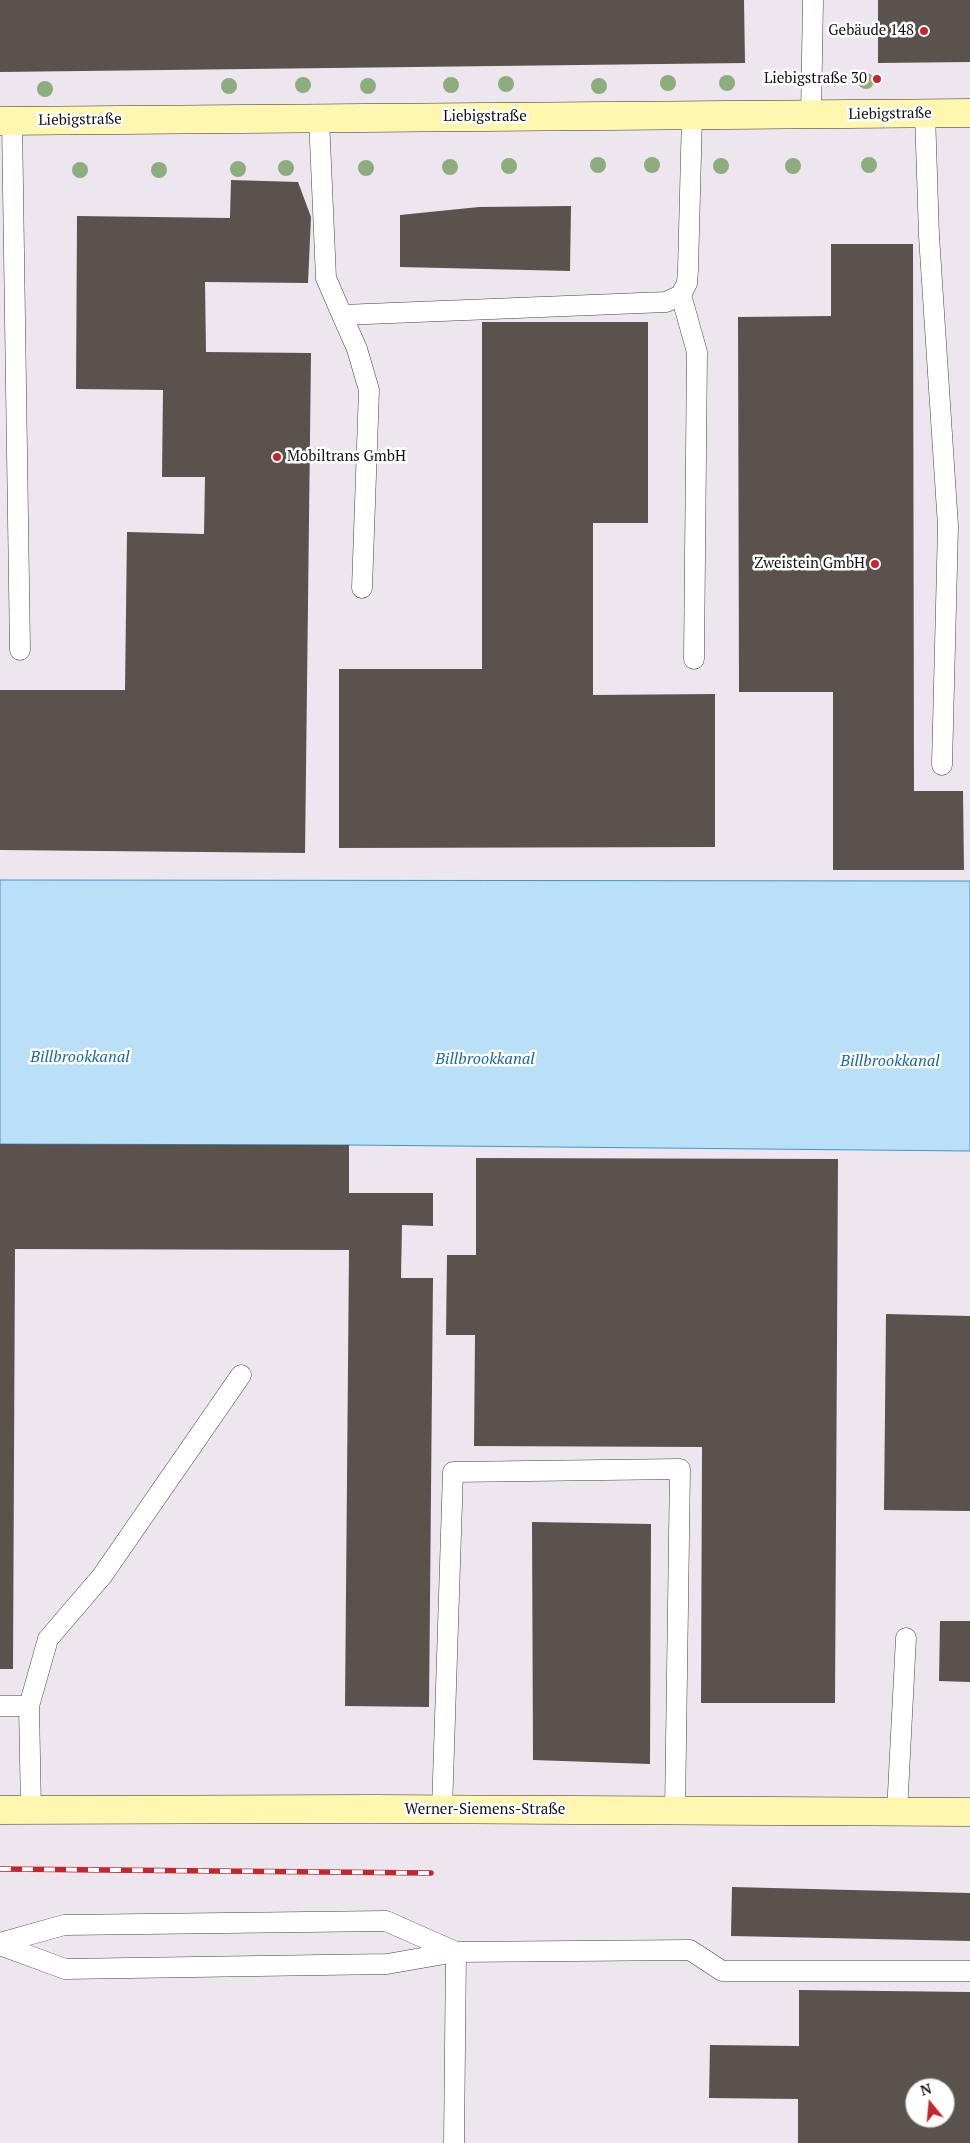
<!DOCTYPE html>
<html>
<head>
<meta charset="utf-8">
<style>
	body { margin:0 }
	#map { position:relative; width:970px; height:2143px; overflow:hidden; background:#fffdf5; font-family:"PT Serif",serif }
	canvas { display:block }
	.north { position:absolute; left:905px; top:2078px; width:50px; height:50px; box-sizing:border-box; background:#fff; border:1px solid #a0a0a0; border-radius:50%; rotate:343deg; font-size:14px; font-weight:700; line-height:20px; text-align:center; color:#111 }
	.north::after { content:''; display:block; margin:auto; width:18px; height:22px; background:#c4262e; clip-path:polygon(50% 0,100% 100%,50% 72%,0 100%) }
</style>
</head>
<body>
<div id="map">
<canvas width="970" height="2143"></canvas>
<div class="north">N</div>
</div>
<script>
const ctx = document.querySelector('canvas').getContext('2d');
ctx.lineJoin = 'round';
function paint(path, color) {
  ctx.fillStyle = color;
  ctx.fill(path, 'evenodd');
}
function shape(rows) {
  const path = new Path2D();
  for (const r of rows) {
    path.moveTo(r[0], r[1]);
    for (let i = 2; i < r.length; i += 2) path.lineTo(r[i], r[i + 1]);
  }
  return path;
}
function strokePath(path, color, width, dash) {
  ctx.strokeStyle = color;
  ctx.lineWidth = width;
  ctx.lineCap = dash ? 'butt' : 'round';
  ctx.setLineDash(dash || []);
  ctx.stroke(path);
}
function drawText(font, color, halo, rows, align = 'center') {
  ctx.font = font + ' "PT Serif",serif';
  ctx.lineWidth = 5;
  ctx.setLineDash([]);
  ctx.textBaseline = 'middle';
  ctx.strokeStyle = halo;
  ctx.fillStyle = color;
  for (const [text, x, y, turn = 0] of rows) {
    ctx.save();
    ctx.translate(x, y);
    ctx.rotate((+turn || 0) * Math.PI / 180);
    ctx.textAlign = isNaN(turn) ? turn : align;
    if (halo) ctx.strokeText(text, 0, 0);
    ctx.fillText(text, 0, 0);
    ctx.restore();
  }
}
paint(shape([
	[0,0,970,0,970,881,0,880],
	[0,1144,349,1145,970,1151,970,2143,0,2143],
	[915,2088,945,2088,945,2118,915,2118]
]), '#eee6ef');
const water = shape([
	[0,880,970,881,970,1151,349,1145,0,1144,0,880]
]);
paint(water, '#b9e0f7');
strokePath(water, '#3f96cf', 1);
paint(shape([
	[0,0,744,0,745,63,0,72],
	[878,0,970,0,970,62,878,63],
	[231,180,298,182,311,217,308,283,205,282,206,352,311,353,305,853,0,850,0,690,125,690,127,532,204,534,205,477,162,477,163,390,76,389,77,216,230,218],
	[571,206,570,271,400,267,400,215,479,207],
	[831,244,913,244,914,791,963,791,964,870,833,870,833,692,739,692,738,317,831,316],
	[482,322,648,322,648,523,593,523,593,695,715,694,715,847,339,848,339,669,482,669],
	[0,1144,349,1145,349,1193,433,1193,433,1226,402,1225,401,1278,433,1278,429,1707,345,1706,349,1250,15,1249,13,1669,0,1669],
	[476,1158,838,1159,835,1703,701,1703,702,1447,474,1446,475,1335,446,1335,447,1255,476,1255],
	[886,1314,970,1316,970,1511,884,1510],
	[532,1522,651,1524,650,1764,533,1760],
	[940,1621,970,1621,970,1682,939,1681],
	[732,1887,970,1893,970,1941,731,1936],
	[799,1990,970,1992,970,2143,798,2143,798,2099,709,2098,710,2045,799,2046],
	[915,2088,945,2088,945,2118,915,2118]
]), '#5a524d');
const lane = shape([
	[925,113,929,236,948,526,942,765],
	[811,116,813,0],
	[319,118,326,278,342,315,666,302,681,295,687,283,688,270,692,116],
	[12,121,20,650],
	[681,295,697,352,694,659],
	[342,315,357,349,369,390,362,588],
	[0,1706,29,1706,31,1810],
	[29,1706,48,1639,102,1576,241,1375],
	[442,1810,453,1472,680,1469,675,1811],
	[897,1812,906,1638],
	[0,1943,64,1925,386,1921,456,1952,387,1964,65,1969,0,1945],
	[454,2143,456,1952,690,1950,722,1971,970,1971]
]);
const secondary = shape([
	[0,121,970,113],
	[0,1810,373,1809,970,1812]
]);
strokePath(lane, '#444', 21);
strokePath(secondary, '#333', 29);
strokePath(lane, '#fff', 20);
strokePath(secondary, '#fff6b0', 28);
const rail = shape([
	[0,1869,431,1873]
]);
strokePath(rail, '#c4262e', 5.5);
strokePath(rail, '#fff', 4, [11]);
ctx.fillStyle = '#8dad7f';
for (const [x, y] of [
	[866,81],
	[668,83],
	[727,83],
	[506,84],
	[303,85],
	[451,85],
	[229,86],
	[368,86],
	[599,86],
	[45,89],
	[598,165],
	[652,165],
	[869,165],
	[509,166],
	[721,166],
	[793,166],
	[450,167],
	[286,168],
	[366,168],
	[238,169],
	[80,170],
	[159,170]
]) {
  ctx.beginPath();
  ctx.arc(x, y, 8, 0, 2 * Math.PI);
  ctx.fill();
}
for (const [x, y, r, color] of [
	[924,31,5,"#c4262e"],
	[877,79,5,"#c4262e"],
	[277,457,5,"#c4262e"],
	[875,564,5,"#c4262e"]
]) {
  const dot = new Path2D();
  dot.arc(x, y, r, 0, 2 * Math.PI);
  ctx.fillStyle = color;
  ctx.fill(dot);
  strokePath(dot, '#fff', 2);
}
drawText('15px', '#111', '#fff', [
	["Gebäude 148",914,31],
	["Liebigstraße 30",867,79],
	["Mobiltrans GmbH",287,457,"left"],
	["Zweistein GmbH",865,564]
], 'right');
drawText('15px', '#111', '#fff', [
	["Liebigstraße",890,114,-1],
	["Liebigstraße",485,117],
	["Liebigstraße",80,120,-1],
	["Werner-Siemens-Straße",485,1810]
]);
drawText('italic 16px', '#1768a6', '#fff', [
	["Billbrookkanal",80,1057],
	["Billbrookkanal",485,1059],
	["Billbrookkanal",890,1061]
]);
</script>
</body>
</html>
